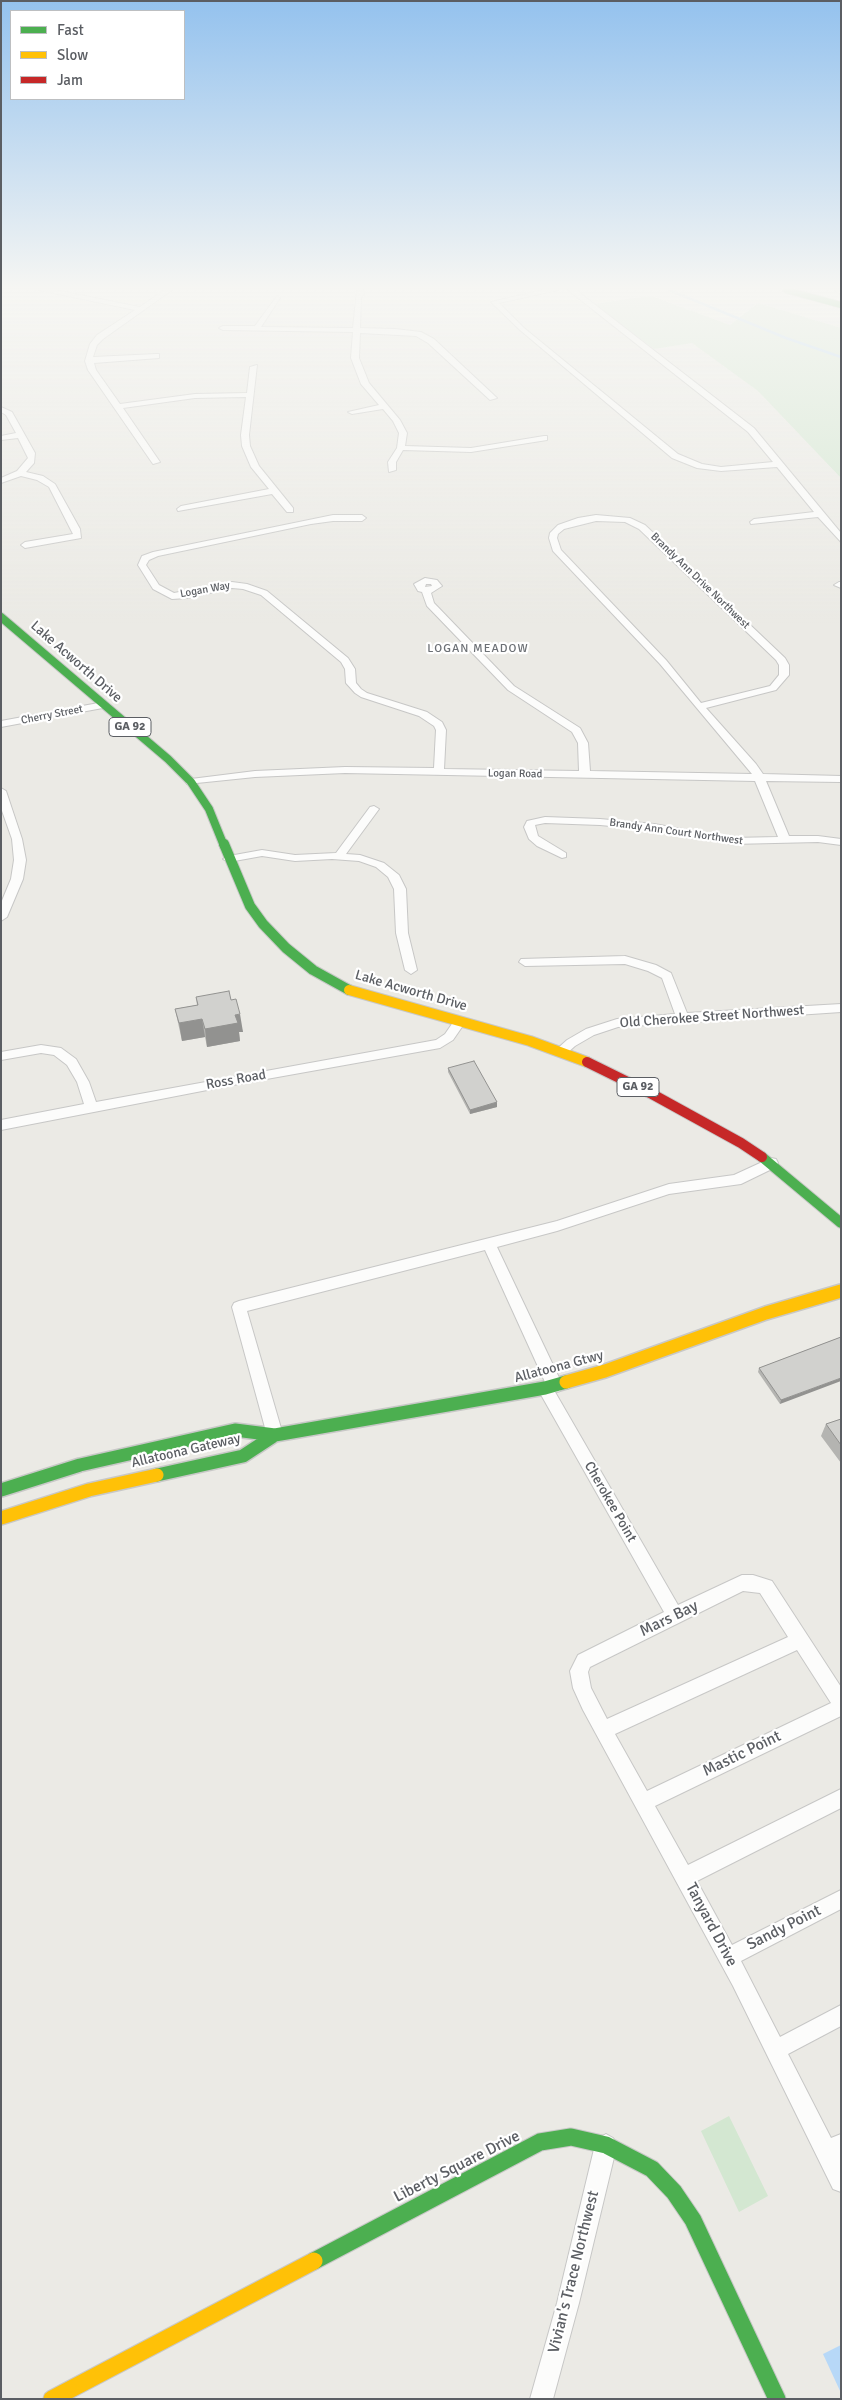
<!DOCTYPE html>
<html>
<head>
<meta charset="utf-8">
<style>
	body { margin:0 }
	#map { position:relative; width:842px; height:2400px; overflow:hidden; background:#ebeae5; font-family:Signika,sans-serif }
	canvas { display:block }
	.frame { position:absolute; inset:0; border:2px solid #5b5e63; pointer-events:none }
	.legend { position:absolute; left:10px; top:10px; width:175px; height:90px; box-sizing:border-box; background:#fff; border:1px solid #bdbfc1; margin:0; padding:6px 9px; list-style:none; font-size:15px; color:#5b5e63 }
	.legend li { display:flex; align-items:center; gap:10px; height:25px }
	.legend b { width:25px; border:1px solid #bdbfc1 }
</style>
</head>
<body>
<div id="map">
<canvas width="842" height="2400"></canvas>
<div class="frame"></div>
<ul class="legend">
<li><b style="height:6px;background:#4caf50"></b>Fast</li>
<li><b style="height:6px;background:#ffc107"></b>Slow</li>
<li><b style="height:6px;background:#c62828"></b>Jam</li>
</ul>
</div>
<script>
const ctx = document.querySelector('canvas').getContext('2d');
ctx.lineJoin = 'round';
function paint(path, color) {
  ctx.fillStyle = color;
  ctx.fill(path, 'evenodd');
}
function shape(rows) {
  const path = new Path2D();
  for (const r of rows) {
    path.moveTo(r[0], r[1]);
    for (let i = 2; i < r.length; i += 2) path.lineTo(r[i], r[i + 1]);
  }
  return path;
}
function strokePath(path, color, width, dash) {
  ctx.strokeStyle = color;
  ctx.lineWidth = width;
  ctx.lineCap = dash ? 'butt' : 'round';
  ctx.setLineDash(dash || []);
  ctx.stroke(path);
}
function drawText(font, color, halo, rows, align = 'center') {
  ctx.font = font + ' Signika,sans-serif';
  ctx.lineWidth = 4.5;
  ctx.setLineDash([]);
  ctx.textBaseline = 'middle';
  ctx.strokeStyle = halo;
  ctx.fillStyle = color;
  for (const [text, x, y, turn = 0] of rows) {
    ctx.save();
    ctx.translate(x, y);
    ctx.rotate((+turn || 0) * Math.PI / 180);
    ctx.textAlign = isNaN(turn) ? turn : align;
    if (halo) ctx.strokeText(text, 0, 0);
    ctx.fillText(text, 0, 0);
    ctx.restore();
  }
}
paint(shape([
	[641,297,654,297,730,325,758,303,841,328,841,478,758,391,692,343,654,349,593,304],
	[729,2116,768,2196,739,2212,701,2131]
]), '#d3e7d1');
paint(shape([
	[841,2345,841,2393,823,2354]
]), '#b7d8f7');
strokePath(shape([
	[669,290,786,338,841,357]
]), '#b7d8f7', 2.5);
const street = shape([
	[39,290,55,290,140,307,164,290,172,290,103,339,97,345,93,357,156,354,159,354,159,358,94,363,96,370,120,404,195,394,247,393,250,367,257,365,249,435,250,446,259,466,293,508,293,512,287,512,272,494,178,511,177,509,181,506,269,489,251,467,242,446,241,435,246,397,195,398,123,408,160,462,153,464,88,370,85,361,90,344,97,335,135,310,39,290],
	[357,290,363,290,364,294,361,298,360,328,395,329,421,332,434,339,497,398,490,400,428,343,416,336,360,333,359,358,369,383,400,420,407,433,405,446,471,448,544,436,547,436,547,440,471,452,403,450,396,462,396,470,389,472,388,462,397,448,399,433,393,421,383,409,352,414,348,412,379,405,361,384,351,358,353,332,223,330,219,328,223,326,255,326,277,296,280,298,261,327,353,328,357,290],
	[543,290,558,290,499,303,524,328,678,454,702,464,721,467,773,462,748,432,568,290,576,290,754,428,841,533,841,542,818,517,751,524,750,522,754,519,814,512,777,467,721,471,697,468,672,458,520,330,491,302,543,290],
	[835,290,841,290,841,294,839,293,835,290],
	[1,407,12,412,35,453,34,463,26,472,43,476,55,484,80,529,81,538,25,548,21,545,25,542,73,534,49,487,37,480,21,476,1,483,1,478,17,471,28,458,18,438,1,440,1,436,16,433,6,415,1,412,1,407],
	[333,515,362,515,366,518,362,521,333,521,311,524,158,556,149,560,146,565,159,585,174,593,232,582,247,584,267,591,348,658,355,669,356,683,361,689,367,693,427,712,442,722,446,730,444,769,579,771,578,743,572,732,508,690,427,606,422,592,418,591,414,584,425,578,437,580,442,586,431,593,434,603,514,686,580,728,588,743,590,771,752,774,660,664,553,551,549,538,550,533,558,525,578,518,596,515,630,518,645,525,785,658,789,665,789,675,776,690,706,708,756,764,763,774,841,776,841,782,766,781,789,836,818,836,841,839,841,845,818,842,732,844,654,830,600,825,545,823,535,825,538,836,566,853,566,857,562,858,537,846,529,839,524,827,527,821,545,817,600,819,654,824,732,838,778,837,755,781,345,773,255,777,187,784,186,782,191,779,255,771,345,767,434,768,436,730,434,726,419,716,361,697,355,693,346,683,345,669,341,662,261,595,243,589,232,588,187,598,172,599,153,589,138,565,142,556,153,552,333,515],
	[596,521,625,522,639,529,776,660,779,665,779,675,770,686,701,703,666,660,561,550,557,538,558,534,564,529,596,521],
	[426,584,431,584,432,586,425,587,426,584],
	[839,582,841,582,841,588,834,585,839,582],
	[104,702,108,703,108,707,1,727,1,721,104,702],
	[1,788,6,791,22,839,26,860,23,879,7,917,1,921,1,903,11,879,14,860,12,839,1,808,1,788],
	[374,806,379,809,346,854,360,855,384,863,399,875,406,889,408,933,417,970,411,974,405,970,396,933,394,889,388,877,376,867,359,861,332,859,295,861,262,856,229,862,223,859,229,856,262,850,295,855,336,853,370,807,374,806],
	[625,956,656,965,671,973,687,1013,841,1004,841,1012,618,1027,594,1035,575,1046,565,1055,557,1055,555,1052,557,1049,567,1040,586,1029,617,1019,675,1014,662,978,648,971,625,964,525,966,519,962,521,959,625,956],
	[460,1017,466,1021,464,1024,453,1040,440,1048,233,1085,1,1130,1,1120,84,1104,77,1082,67,1065,54,1055,41,1053,1,1060,1,1052,41,1045,61,1048,76,1059,89,1082,96,1102,436,1040,445,1034,456,1018,460,1017],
	[771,1158,776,1159,778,1163,776,1167,741,1184,669,1194,557,1231,497,1247,563,1386,560,1391,555,1392,678,1605,742,1575,753,1575,772,1581,841,1687,841,1716,655,1806,688,1865,841,1789,841,1808,697,1881,732,1945,841,1890,841,1909,741,1961,780,2037,841,2005,841,2026,788,2054,831,2138,841,2134,841,2192,833,2189,733,1986,583,1710,573,1688,570,1671,578,1655,664,1612,540,1393,537,1388,540,1383,545,1382,485,1250,247,1311,283,1435,281,1440,275,1442,269,1440,267,1435,232,1307,234,1303,239,1301,557,1221,669,1184,734,1175,771,1158],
	[743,1591,760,1593,788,1637,607,1719,591,1688,588,1672,590,1667,743,1591],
	[797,1650,831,1703,647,1791,615,1734,797,1650],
	[606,2134,613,2138,617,2145,579,2303,553,2399,530,2399,557,2303,595,2145,599,2138,606,2134]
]);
const fastFar4 = shape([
	[786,290,841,305]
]);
const fastFar3 = shape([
	[1,617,168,759,191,782,209,809,224,846]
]);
const fastFar2 = shape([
	[224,844,250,906,263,924,286,948,313,970,349,990],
	[762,1157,841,1223]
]);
const fastFar1 = shape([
	[157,1475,243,1456,275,1435],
	[1,1490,80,1465,235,1430,275,1435,545,1388,566,1382]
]);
const fast = shape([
	[314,2261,540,2142,571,2137,606,2145,652,2169,674,2192,693,2220,777,2399]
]);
const slowFar2 = shape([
	[349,990,530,1041,587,1062]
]);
const slowFar1 = shape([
	[566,1382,605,1371,766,1313,841,1291],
	[1,1518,89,1490,157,1475]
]);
const slow = shape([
	[52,2399,314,2261]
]);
const jam = shape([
	[587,1062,652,1094,741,1143,762,1157]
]);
strokePath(street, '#c7c7c6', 2);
strokePath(fastFar4, '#c8c8c7', 8);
strokePath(fastFar3, '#c8c8c7', 10);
strokePath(fastFar2, '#c8c8c7', 12);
strokePath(fastFar1, '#c8c8c7', 16);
strokePath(fast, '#c8c8c7', 19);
strokePath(slowFar2, '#c8c8c7', 12);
strokePath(slowFar1, '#c8c8c7', 16);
strokePath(slow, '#c8c8c7', 19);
strokePath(jam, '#c8c8c7', 12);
paint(street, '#fcfcfb');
strokePath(fastFar4, '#4caf50', 6);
strokePath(fastFar3, '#4caf50', 8);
strokePath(fastFar2, '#4caf50', 10);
strokePath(fastFar1, '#4caf50', 13);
strokePath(fast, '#4caf50', 17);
strokePath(slowFar2, '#ffc107', 10);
strokePath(slowFar1, '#ffc107', 13);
strokePath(slow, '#ffc107', 17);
strokePath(jam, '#c62828', 10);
paint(shape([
	[196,997,231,1000,243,1032,239,1032,240,1041,207,1047,205,1037,182,1041,175,1009,197,1005],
	[448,1068,497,1107,470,1114,448,1072],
	[841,1337,780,1404,758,1372,759,1368],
	[841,1419,841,1463,821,1436,826,1424]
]), '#b4b4b1');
paint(shape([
	[240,1014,243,1032,239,1032,240,1041,207,1047,205,1029,235,1015],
	[202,1019,205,1037,182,1041,179,1023],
	[497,1102,497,1107,470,1114,470,1110],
	[841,1378,841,1381,780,1404,781,1400]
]), '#929290');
const building = shape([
	[229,991,231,1000,236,999,240,1014,235,1015,238,1023,205,1029,202,1019,179,1023,175,1009,198,1005,196,997,229,991],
	[474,1061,497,1102,470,1110,448,1068,474,1061],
	[841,1337,841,1378,781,1400,759,1368,841,1337],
	[841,1419,841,1445,826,1424,841,1419]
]);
paint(building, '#d1d1ce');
strokePath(building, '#929290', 1);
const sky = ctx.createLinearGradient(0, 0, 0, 626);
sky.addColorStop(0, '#94c2ee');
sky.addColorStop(0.46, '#f6f6f3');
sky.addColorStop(1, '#f6f6f300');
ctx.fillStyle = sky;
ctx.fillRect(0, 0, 842, 626);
drawText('11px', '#5b5e63', '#fff', [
	["Brandy Ann Drive Northwest",700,581,44],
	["Logan Way",205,590,-10],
	["Cherry Street",52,715,-11],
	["Logan Road",515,774,1],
	["Brandy Ann Court Northwest",676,832,8]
]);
ctx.letterSpacing = '1px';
drawText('12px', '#6c7075', '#fff', [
	["LOGAN MEADOW",478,649]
]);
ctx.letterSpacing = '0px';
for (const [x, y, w] of [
	[130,727,42],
	[638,1087,42]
]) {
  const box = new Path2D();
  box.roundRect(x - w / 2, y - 9.5, w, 19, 4);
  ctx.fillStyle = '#fff';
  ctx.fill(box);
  strokePath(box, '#5b5e63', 1);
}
drawText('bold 12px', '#5b5e63', null, [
	["GA 92",130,727],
	["GA 92",638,1087]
]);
drawText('14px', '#5b5e63', '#fff', [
	["Lake Acworth Drive",76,662,41],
	["Lake Acworth Drive",411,991,16],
	["Old Cherokee Street Northwest",712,1017,-4],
	["Ross Road",236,1080,-10],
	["Allatoona Gtwy",559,1367,-15],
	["Allatoona Gateway",186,1451,-13],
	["Cherokee Point",610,1502,60]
]);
drawText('16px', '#5b5e63', '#fff', [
	["Mars Bay",669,1619,-26],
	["Mastic Point",742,1754,-26],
	["Tanyard Drive",711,1925,62],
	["Sandy Point",784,1928,-27],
	["Liberty Square Drive",457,2167,-27],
	["Vivian's Trace Northwest",574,2272,-76]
]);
</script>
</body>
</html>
